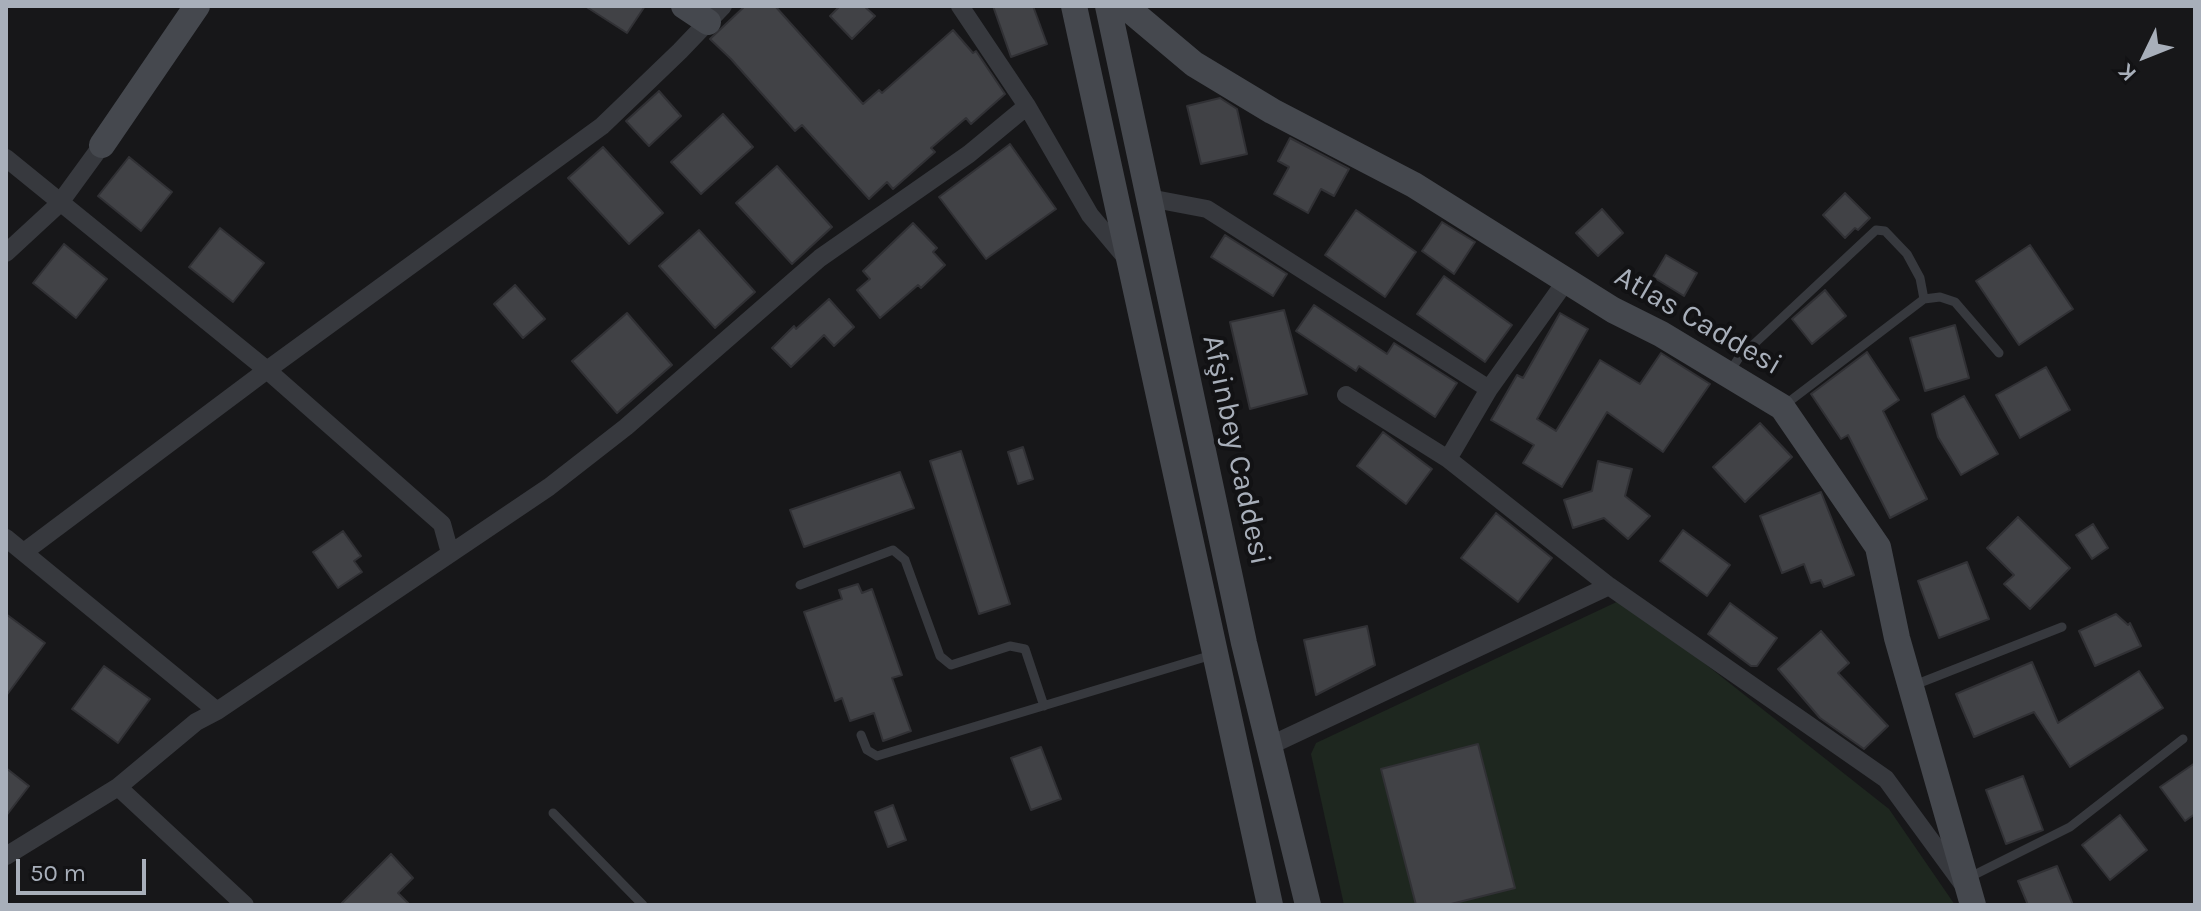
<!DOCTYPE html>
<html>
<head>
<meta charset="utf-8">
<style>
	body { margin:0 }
	#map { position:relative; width:2201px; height:911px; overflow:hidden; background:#171719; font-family:Karla,sans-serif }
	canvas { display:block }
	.frame { position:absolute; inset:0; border:8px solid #a8afba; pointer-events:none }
	.north { position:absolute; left:2105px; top:16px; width:80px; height:80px; -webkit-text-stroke:6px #121214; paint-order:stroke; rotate:227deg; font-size:22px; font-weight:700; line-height:32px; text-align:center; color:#a8afba }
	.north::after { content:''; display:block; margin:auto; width:28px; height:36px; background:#a8afba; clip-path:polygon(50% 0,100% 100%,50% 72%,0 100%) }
	.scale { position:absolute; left:16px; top:859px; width:130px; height:36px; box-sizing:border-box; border:4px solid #a8afba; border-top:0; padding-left:10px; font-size:24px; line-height:28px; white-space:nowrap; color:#a8afba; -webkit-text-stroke:6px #121214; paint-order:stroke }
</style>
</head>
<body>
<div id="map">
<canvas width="2201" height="911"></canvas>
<div class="frame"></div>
<div class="north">K</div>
<div class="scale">50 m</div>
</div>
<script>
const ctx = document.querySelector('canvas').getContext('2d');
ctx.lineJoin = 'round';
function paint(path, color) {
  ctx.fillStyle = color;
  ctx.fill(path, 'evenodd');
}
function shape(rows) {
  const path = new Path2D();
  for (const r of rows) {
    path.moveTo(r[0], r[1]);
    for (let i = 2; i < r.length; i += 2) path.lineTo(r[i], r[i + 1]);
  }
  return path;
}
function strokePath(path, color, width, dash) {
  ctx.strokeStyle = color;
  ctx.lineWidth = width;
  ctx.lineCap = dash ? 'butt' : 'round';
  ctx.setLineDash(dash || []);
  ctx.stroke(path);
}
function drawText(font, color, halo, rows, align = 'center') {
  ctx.font = font + ' Karla,sans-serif';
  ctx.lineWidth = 8;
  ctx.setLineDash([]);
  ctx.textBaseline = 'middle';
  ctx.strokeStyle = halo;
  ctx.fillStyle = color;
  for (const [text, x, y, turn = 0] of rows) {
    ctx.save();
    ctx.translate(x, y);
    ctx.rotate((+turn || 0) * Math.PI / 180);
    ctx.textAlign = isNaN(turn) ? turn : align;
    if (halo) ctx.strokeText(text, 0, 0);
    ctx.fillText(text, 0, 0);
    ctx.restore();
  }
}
paint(shape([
	[1623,599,1889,809,1955,905,1344,905,1311,754,1316,743]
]), '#1e271f');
const building = shape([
	[585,6,645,6,627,33,585,6],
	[745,6,775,6,863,104,879,90,882,93,953,30,973,53,976,51,1005,94,971,124,966,118,931,148,935,152,893,189,887,182,869,199,802,125,795,131,731,59,710,39,745,6],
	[840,6,864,6,875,16,852,39,830,16,840,6],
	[993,6,1033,6,1047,44,1011,57,993,6],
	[659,91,681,116,649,146,626,121,659,91],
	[1220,98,1237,109,1247,154,1201,164,1187,106,1220,98],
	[723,114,753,147,701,194,671,162,723,114],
	[1290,138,1349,169,1334,196,1321,189,1308,213,1274,194,1289,167,1278,161,1290,138],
	[1010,144,1056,209,986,259,939,197,1010,144],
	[603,147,663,213,629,244,568,178,603,147],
	[129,157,172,192,141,231,98,196,129,157],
	[777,166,832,227,792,264,736,203,777,166],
	[1845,193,1870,218,1858,230,1855,228,1845,238,1823,215,1845,193],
	[1602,209,1623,233,1598,256,1576,233,1602,209],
	[1356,210,1416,252,1385,297,1325,255,1356,210],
	[1442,222,1475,242,1454,274,1422,251,1442,222],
	[913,223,937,248,933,252,945,265,921,288,918,285,880,318,857,290,870,279,863,271,913,223],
	[220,228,264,263,233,302,189,267,220,228],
	[699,230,755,292,715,328,659,266,699,230],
	[1225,235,1287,274,1273,296,1211,257,1225,235],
	[64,244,107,279,76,318,33,283,64,244],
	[2030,245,2073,309,2019,345,1976,281,2030,245],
	[1666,255,1697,273,1684,296,1653,277,1666,255],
	[1444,276,1512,325,1485,362,1417,314,1444,276],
	[515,285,545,319,523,338,494,304,515,285],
	[1825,290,1846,316,1812,344,1792,319,1825,290],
	[829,299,854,327,834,346,824,335,791,367,772,348,794,326,796,329,829,299],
	[1314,305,1387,354,1394,343,1457,383,1435,417,1359,366,1356,371,1296,331,1314,305],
	[1284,310,1307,394,1250,409,1230,322,1284,310],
	[627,313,672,365,617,413,572,361,627,313],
	[1560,313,1588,329,1537,419,1556,431,1600,360,1640,384,1661,353,1710,384,1663,452,1607,412,1562,487,1523,463,1534,445,1491,420,1517,375,1523,378,1560,313],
	[1955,325,1969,378,1925,391,1910,338,1955,325],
	[1867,352,1899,400,1883,411,1927,499,1890,518,1848,435,1841,439,1811,394,1867,352],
	[2046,367,2070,410,2020,438,1996,395,2046,367],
	[1964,396,1998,454,1961,475,1938,437,1932,414,1964,396],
	[1760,423,1792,457,1745,502,1713,467,1760,423],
	[1383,432,1432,469,1406,504,1357,466,1383,432],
	[1023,447,1033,479,1018,484,1008,452,1023,447],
	[961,451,1010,604,979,614,930,461,961,451],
	[1598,461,1632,469,1625,496,1650,516,1628,539,1604,518,1573,528,1564,500,1592,491,1598,461],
	[900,472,914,508,804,547,790,510,900,472],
	[1821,492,1854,575,1824,587,1821,580,1811,583,1804,564,1782,573,1760,516,1821,492],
	[1496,513,1552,558,1518,602,1461,558,1496,513],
	[2018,517,2070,568,2030,609,2004,584,2014,575,1987,548,2018,517],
	[2093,524,2108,548,2092,559,2076,535,2093,524],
	[1683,530,1730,565,1707,596,1660,561,1683,530],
	[343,531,361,556,354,561,362,572,338,588,313,552,343,531],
	[1967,562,1989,619,1939,638,1918,581,1967,562],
	[858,584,862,593,872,589,902,675,892,678,911,731,883,741,874,713,850,721,842,698,835,701,804,612,842,599,839,590,858,584],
	[1730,603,1777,638,1757,666,1751,666,1708,634,1730,603],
	[6,614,45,643,6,696,6,614],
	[2116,614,2128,625,2130,623,2141,646,2095,666,2079,631,2116,614],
	[1367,626,1375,665,1316,695,1304,640,1367,626],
	[1821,631,1849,663,1838,673,1888,726,1864,749,1820,718,1778,669,1821,631],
	[2032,662,2058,723,2139,671,2163,708,2070,767,2034,712,1974,737,1956,694,2032,662],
	[104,666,150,699,118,743,72,709,104,666],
	[1478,744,1515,888,1447,905,1416,905,1381,769,1478,744],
	[1041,747,1061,799,1031,810,1011,758,1041,747],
	[2195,763,2195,814,2185,821,2160,787,2195,763],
	[6,768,29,786,6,816,6,768],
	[2023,776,2043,830,2006,844,1986,790,2023,776],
	[893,805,906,840,888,847,875,812,893,805],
	[2120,815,2147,850,2110,880,2082,845,2120,815],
	[391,854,413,878,398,893,410,905,340,905,391,854],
	[2057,866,2073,905,2028,905,2018,881,2057,866]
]);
paint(building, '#414246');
strokePath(building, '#313135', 2);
strokePath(shape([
	[1729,373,1738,359,1876,230,1885,231,1907,254,1920,278,1924,299],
	[1782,407,1924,299,1940,297,1955,302,1999,353],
	[800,585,893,550,905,560,940,656,951,665,1010,646,1025,649,1044,706],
	[1912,686,2062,627],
	[861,735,867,750,877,756,1212,655],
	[553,813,643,905],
	[1968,878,2070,827,2183,739]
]), '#37393e', 9);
strokePath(shape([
	[960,6,1027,106],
	[6,158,267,370,442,524,450,553],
	[1149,198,1207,209,1489,389],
	[6,253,59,204,102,145],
	[1346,395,1448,459,1609,586,1886,779,1962,883],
	[1448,459,1489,389,1566,281],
	[6,538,217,711],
	[24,552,267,370,602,126,680,51,723,6],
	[1271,745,1609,586],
	[118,787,245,905],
	[6,856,118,787,196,722,217,711,549,487,626,427,820,258,969,154,1027,106,1090,215,1127,259]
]), '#37393e', 18);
strokePath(shape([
	[684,6,708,22],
	[1074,6,1270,905],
	[1108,6,1244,643,1308,905],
	[1125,6,1194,64,1272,111,1414,185,1613,310,1661,334,1782,407,1878,547,1897,638,1973,905],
	[102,145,197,6]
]), '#45484e', 26);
drawText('30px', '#a8afba', '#121214', [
	["Atlas Caddesi",1698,321,30],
	["Afşinbey Caddesi",1236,450,78]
]);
</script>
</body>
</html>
